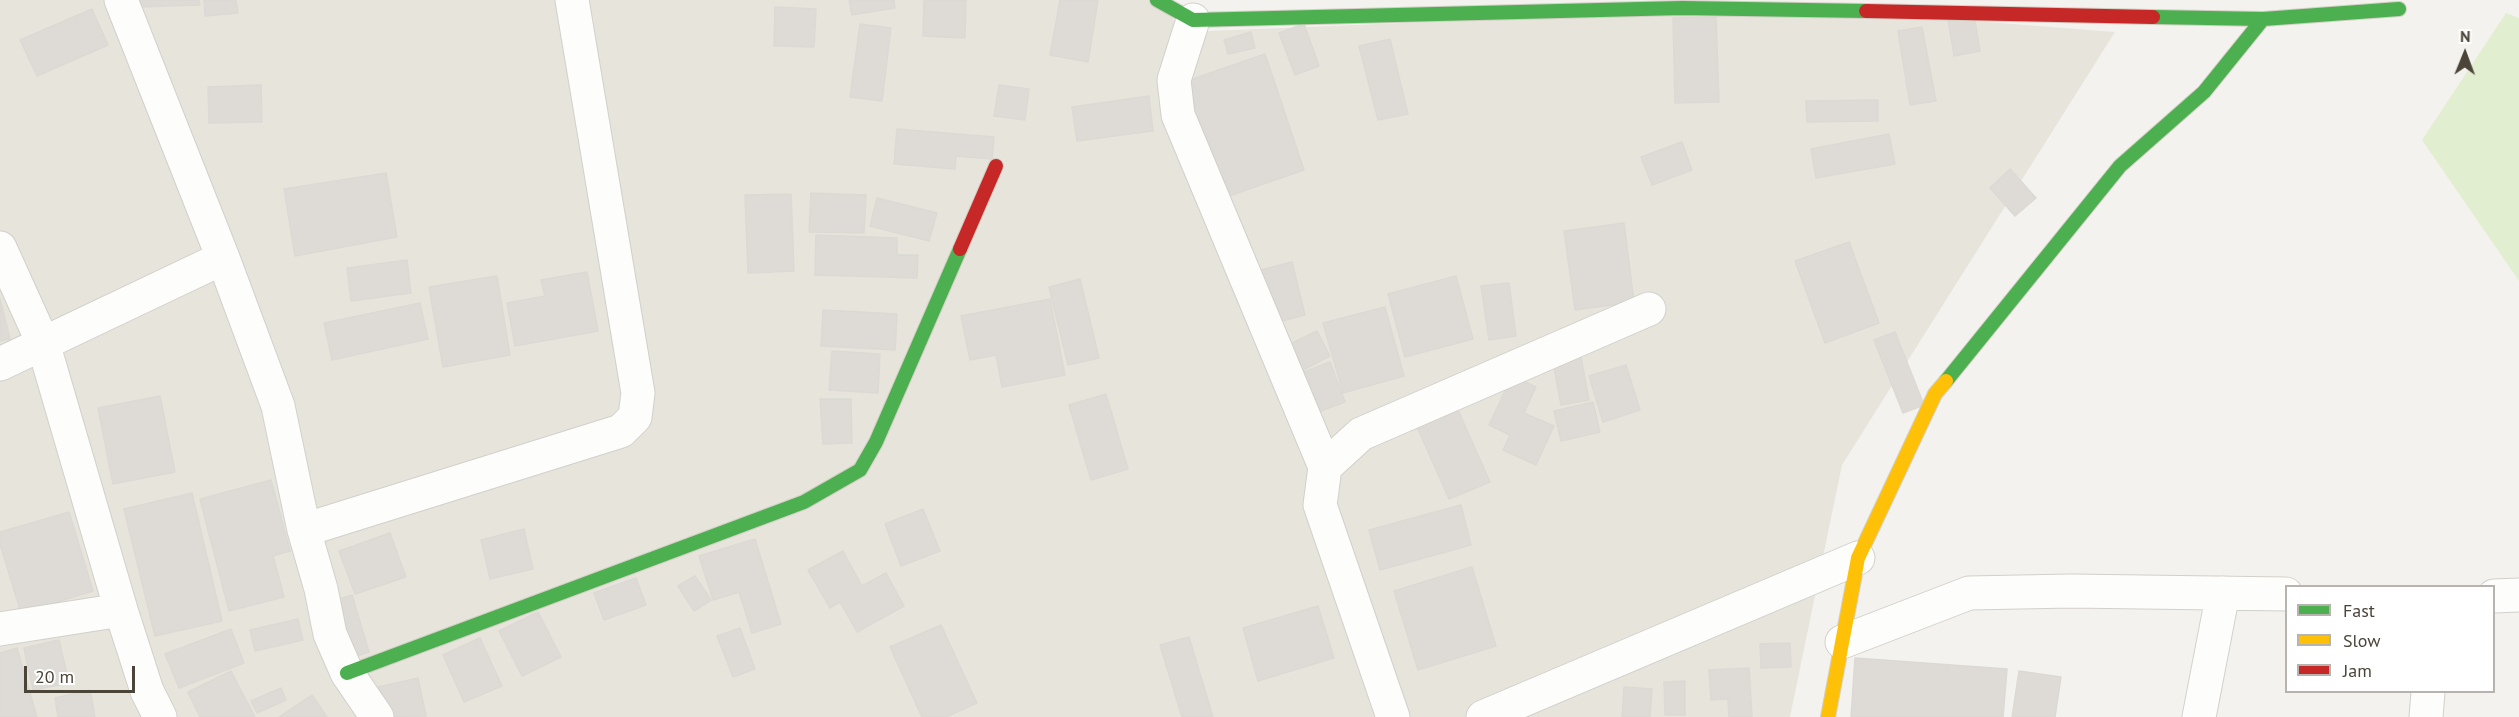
<!DOCTYPE html>
<html>
<head>
<meta charset="utf-8">
<style>
	body { margin:0 }
	#map { position:relative; width:2519px; height:717px; overflow:hidden; background:#f4f2ee; font-family:"PT Sans",sans-serif }
	canvas { display:block }
	.legend { position:absolute; left:2285px; top:585px; width:210px; height:108px; box-sizing:border-box; background:#fff; border:2px solid #b7b4b0; margin:0; padding:8px 10px; list-style:none; font-size:18px; color:#4b4439 }
	.legend li { display:flex; align-items:center; gap:12px; height:30px }
	.legend b { width:30px; border:2px solid #b7b4b0 }
	.north { position:absolute; left:2435px; top:24px; width:60px; height:60px; -webkit-text-stroke:4px #fff; paint-order:stroke; rotate:1deg; font-size:16px; font-weight:700; line-height:24px; text-align:center; color:#4b4439 }
	.north::after { content:''; display:block; margin:auto; width:21px; height:27px; background:#4b4439; clip-path:polygon(50% 0,100% 100%,50% 72%,0 100%) }
	.scale { position:absolute; left:24px; top:666px; width:111px; height:27px; box-sizing:border-box; border:3px solid #4b4439; border-top:0; padding-left:8px; font-size:18px; line-height:21px; white-space:nowrap; color:#4b4439; -webkit-text-stroke:4px #fff; paint-order:stroke }
</style>
</head>
<body>
<div id="map">
<canvas width="2519" height="717"></canvas>
<ul class="legend">
<li><b style="height:8px;background:#4caf50"></b>Fast</li>
<li><b style="height:8px;background:#ffc107"></b>Slow</li>
<li><b style="height:8px;background:#c62828"></b>Jam</li>
</ul>
<div class="north">N</div>
<div class="scale">20 m</div>
</div>
<script>
const ctx = document.querySelector('canvas').getContext('2d');
ctx.lineJoin = 'round';
function paint(path, color) {
  ctx.fillStyle = color;
  ctx.fill(path, 'evenodd');
}
function shape(rows) {
  const path = new Path2D();
  for (const r of rows) {
    path.moveTo(r[0], r[1]);
    for (let i = 2; i < r.length; i += 2) path.lineTo(r[i], r[i + 1]);
  }
  return path;
}
function strokePath(path, color, width, dash) {
  ctx.strokeStyle = color;
  ctx.lineWidth = width;
  ctx.lineCap = dash ? 'butt' : 'round';
  ctx.setLineDash(dash || []);
  ctx.stroke(path);
}
paint(shape([
	[0,0,1159,0,1183,32,1795,7,2115,32,1842,465,1790,717,0,717]
]), '#e7e4dc');
paint(shape([
	[2506,13,2519,18,2519,281,2422,140]
]), '#e1eecf');
const building = shape([
	[138,0,199,0,200,5,139,7,138,0],
	[204,0,236,0,238,13,205,16,204,0],
	[849,0,894,0,895,8,852,15,849,0],
	[924,0,966,0,965,38,923,36,924,0],
	[1060,0,1098,0,1088,62,1050,55,1060,0],
	[775,7,816,9,814,47,774,46,775,7],
	[92,9,108,45,37,76,20,40,92,9],
	[1974,15,1980,51,1954,56,1948,19,1974,15],
	[1716,17,1719,102,1675,103,1673,18,1716,17],
	[860,24,891,28,882,101,850,97,860,24],
	[1304,24,1319,66,1295,75,1279,33,1304,24],
	[1922,27,1936,101,1910,105,1898,31,1922,27],
	[1251,32,1255,48,1228,54,1224,40,1251,32],
	[1390,39,1408,114,1378,120,1359,46,1390,39],
	[1265,54,1304,170,1223,198,1184,82,1265,54],
	[261,85,262,122,209,123,208,87,261,85],
	[999,85,1029,89,1025,120,994,116,999,85],
	[1149,96,1153,131,1077,141,1072,107,1149,96],
	[1878,100,1878,121,1807,122,1806,101,1878,100],
	[897,129,994,137,992,159,956,156,955,169,894,164,897,129],
	[1889,134,1895,164,1816,178,1811,149,1889,134],
	[1682,142,1692,170,1652,185,1641,157,1682,142],
	[2010,169,2036,198,2015,216,1990,188,2010,169],
	[386,173,397,237,295,256,284,189,386,173],
	[811,193,866,195,864,233,809,232,811,193],
	[791,194,794,271,748,273,745,195,791,194],
	[877,198,937,213,929,241,870,226,877,198],
	[1624,223,1634,302,1575,310,1564,231,1624,223],
	[816,235,897,238,897,255,918,255,917,278,815,275,816,235],
	[1849,242,1879,323,1825,343,1795,261,1849,242],
	[407,260,411,293,351,301,347,268,407,260],
	[1292,262,1305,315,1263,326,1249,273,1292,262],
	[587,272,598,331,515,346,507,303,545,296,541,280,587,272],
	[497,276,510,355,443,367,429,287,497,276],
	[1456,276,1473,339,1405,357,1388,294,1456,276],
	[1080,279,1099,358,1068,365,1049,287,1080,279],
	[1509,283,1516,336,1489,340,1481,286,1509,283],
	[0,299,10,339,0,341,0,299],
	[1050,299,1065,375,1002,387,996,355,970,360,961,316,1050,299],
	[420,303,428,339,332,360,324,323,420,303],
	[1385,307,1404,376,1343,393,1323,323,1385,307],
	[823,310,897,314,895,350,821,346,823,310],
	[1317,331,1330,356,1289,377,1276,351,1317,331],
	[1895,332,1924,405,1903,413,1874,340,1895,332],
	[832,351,880,354,878,393,829,390,832,351],
	[1580,352,1589,400,1561,405,1552,357,1580,352],
	[1330,362,1345,402,1318,412,1304,372,1330,362],
	[1626,365,1640,410,1603,422,1589,376,1626,365],
	[1512,376,1536,387,1524,413,1554,426,1536,465,1503,450,1510,435,1489,425,1512,376],
	[1106,394,1128,469,1091,480,1069,405,1106,394],
	[160,396,175,472,113,484,98,408,160,396],
	[820,399,851,399,852,443,823,444,820,399],
	[1593,402,1600,432,1561,441,1554,411,1593,402],
	[1458,410,1490,482,1449,499,1417,427,1458,410],
	[271,480,290,551,273,556,284,597,229,611,200,499,271,480],
	[192,493,222,621,155,636,124,509,192,493],
	[1461,505,1471,545,1380,570,1369,530,1461,505],
	[923,509,940,551,901,566,885,524,923,509],
	[69,512,93,591,21,613,0,544,0,532,69,512],
	[524,529,533,569,490,579,481,540,524,529],
	[390,533,406,577,355,594,339,551,390,533],
	[755,539,781,624,752,633,739,592,713,600,699,556,755,539],
	[843,551,862,586,886,573,904,606,857,632,840,602,830,608,808,570,843,551],
	[1472,567,1496,646,1418,670,1394,591,1472,567],
	[695,576,711,600,694,611,678,586,695,576],
	[636,578,646,605,604,620,594,593,636,578],
	[352,595,369,652,344,660,327,603,352,595],
	[1318,606,1334,658,1258,681,1243,628,1318,606],
	[538,612,561,657,522,676,499,631,538,612],
	[298,619,303,640,255,651,250,630,298,619],
	[941,625,977,703,946,717,922,717,890,647,941,625],
	[740,628,755,669,733,677,717,636,740,628],
	[231,629,244,663,179,688,165,654,231,629],
	[1189,637,1213,717,1182,717,1160,645,1189,637],
	[480,638,502,686,464,702,443,655,480,638],
	[59,640,69,683,33,690,24,648,59,640],
	[1790,643,1791,667,1761,668,1760,644,1790,643],
	[17,648,37,717,0,717,0,653,17,648],
	[1855,658,2007,669,2003,717,1851,717,1855,658],
	[1749,668,1752,717,1729,717,1728,699,1711,700,1709,670,1749,668],
	[231,671,255,717,200,717,188,692,231,671],
	[2019,671,2061,677,2055,717,2012,717,2019,671],
	[418,678,426,716,380,717,374,688,418,678],
	[1685,681,1685,715,1665,715,1664,682,1685,681],
	[1624,687,1652,689,1650,717,1622,717,1624,687],
	[281,688,286,700,257,713,251,701,281,688],
	[90,690,95,717,58,717,55,698,90,690],
	[312,695,327,717,279,717,312,695]
]);
paint(building, '#dedbd6');
strokePath(building, '#dcd9d4', 1.5);
const street = shape([
	[121,0,223,258,278,406,304,530,321,589,330,634,347,673,377,717],
	[1193,20,1174,80,1178,115,1325,467],
	[0,248,43,343,121,610],
	[0,364,223,258],
	[304,530,621,431,635,417,638,393,572,0],
	[2494,596,2519,595],
	[0,629,121,610,147,691,160,717],
	[1842,642,1969,593,2071,591,2286,594],
	[1393,717,1320,505,1325,467,1361,434,1649,309],
	[1483,717,1858,558],
	[2199,717,2223,593],
	[2426,717,2428,692]
]);
const fast = shape([
	[1157,0,1193,20,1682,8,1866,11],
	[2153,17,2263,19],
	[1946,381,2120,166,2204,92,2263,19,2399,9],
	[347,673,804,502,860,470,876,442,960,249]
]);
const slow = shape([
	[1828,717,1858,558,1935,394,1946,381]
]);
const jam = shape([
	[1866,11,2153,17],
	[960,249,996,166]
]);
strokePath(street, '#d2d0cb', 35);
strokePath(fast, '#d3cfc5', 16);
strokePath(slow, '#d3cfc5', 16);
strokePath(jam, '#d3cfc5', 16);
strokePath(street, '#fdfdfc', 33);
strokePath(fast, '#4caf50', 14);
strokePath(slow, '#ffc107', 14);
strokePath(jam, '#c62828', 14);
</script>
</body>
</html>
